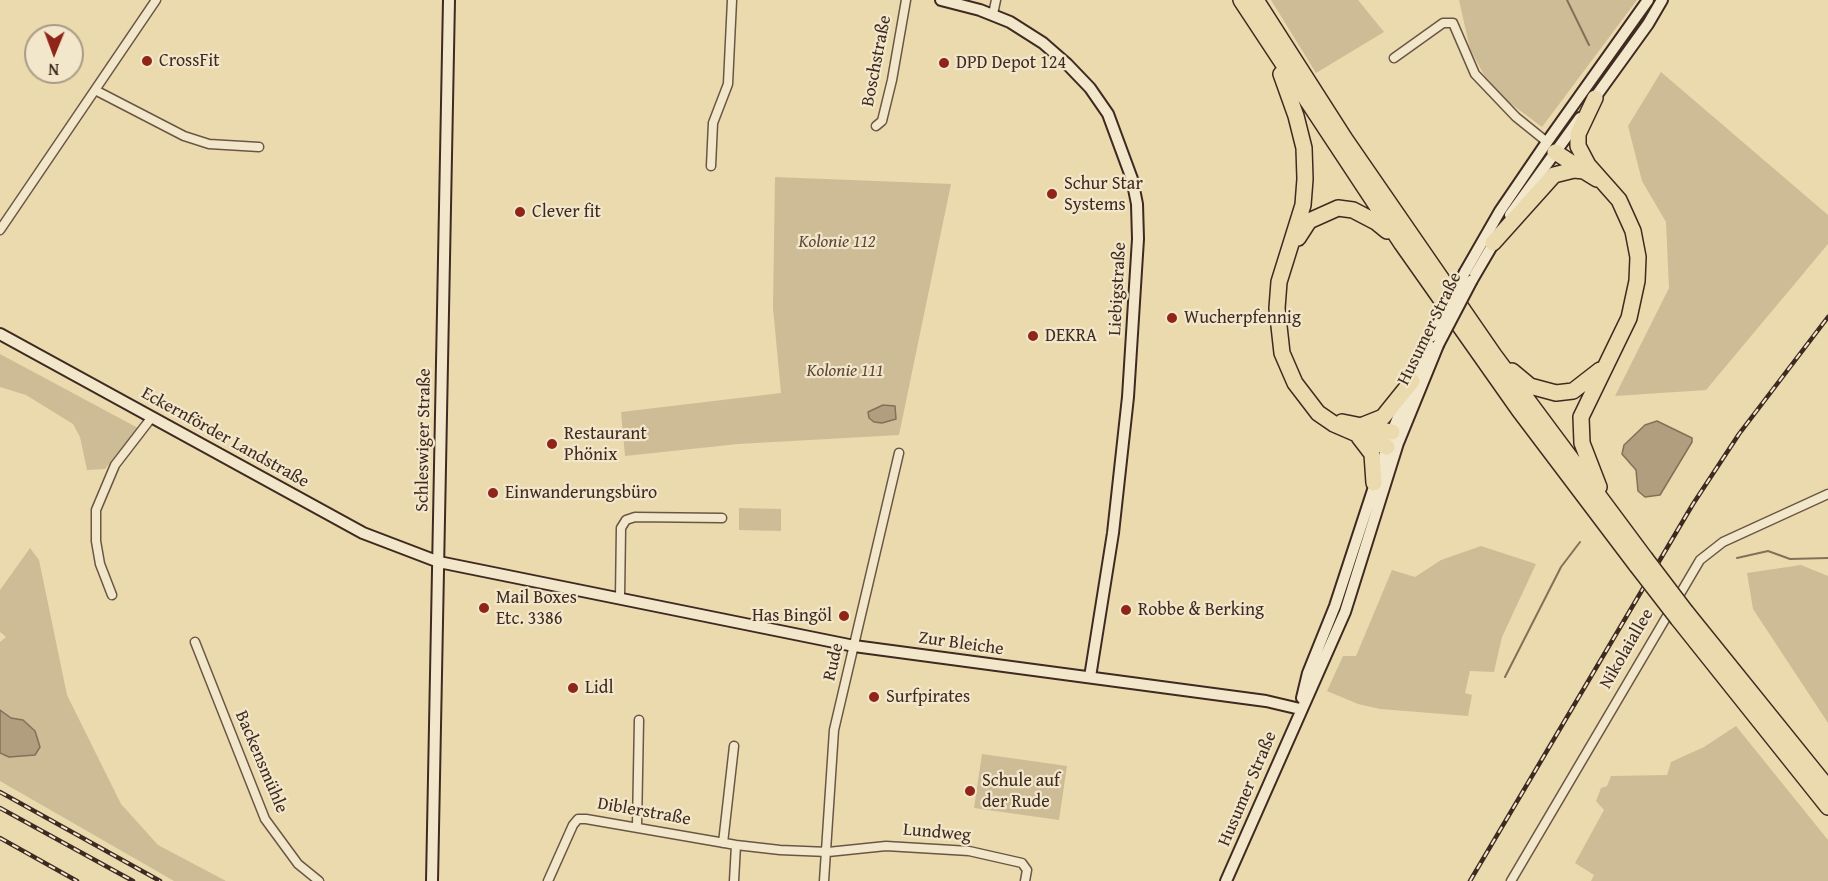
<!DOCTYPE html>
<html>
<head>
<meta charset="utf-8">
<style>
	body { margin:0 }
	#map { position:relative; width:1828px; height:881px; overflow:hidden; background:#ebdaae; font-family:"Gentium Book Plus",serif }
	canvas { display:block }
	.north { position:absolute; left:24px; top:24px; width:60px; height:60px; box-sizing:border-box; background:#f2e7ca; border:2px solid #aa9b87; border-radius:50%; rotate:181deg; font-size:16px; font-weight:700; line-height:24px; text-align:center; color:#3f2a22 }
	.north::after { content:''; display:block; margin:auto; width:21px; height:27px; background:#8f2418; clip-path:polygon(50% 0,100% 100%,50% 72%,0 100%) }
</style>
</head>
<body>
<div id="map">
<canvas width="1828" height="881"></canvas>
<div class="north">N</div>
</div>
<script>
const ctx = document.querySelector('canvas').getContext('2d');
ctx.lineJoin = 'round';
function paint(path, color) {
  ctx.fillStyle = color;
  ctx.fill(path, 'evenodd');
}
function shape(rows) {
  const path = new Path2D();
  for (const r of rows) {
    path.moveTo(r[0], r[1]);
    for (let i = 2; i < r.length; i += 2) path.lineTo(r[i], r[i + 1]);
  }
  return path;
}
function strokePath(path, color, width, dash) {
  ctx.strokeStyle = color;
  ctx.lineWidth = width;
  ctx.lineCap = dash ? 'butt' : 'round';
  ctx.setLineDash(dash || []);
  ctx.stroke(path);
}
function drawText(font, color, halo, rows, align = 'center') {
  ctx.font = font + ' "Gentium Book Plus",serif';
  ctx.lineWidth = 4.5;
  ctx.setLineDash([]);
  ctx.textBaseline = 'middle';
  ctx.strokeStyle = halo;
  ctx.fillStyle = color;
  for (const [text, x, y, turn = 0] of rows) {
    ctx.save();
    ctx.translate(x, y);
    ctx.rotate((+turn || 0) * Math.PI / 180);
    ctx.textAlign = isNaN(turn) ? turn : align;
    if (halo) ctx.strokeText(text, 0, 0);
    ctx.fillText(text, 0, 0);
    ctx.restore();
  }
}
paint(shape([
	[1271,0,1358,0,1384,32,1316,73],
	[1459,0,1637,0,1542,127,1502,97,1484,75,1470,49],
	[1661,72,1828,215,1828,244,1706,390,1615,396,1669,288,1666,222,1642,181,1628,126],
	[775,177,951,184,899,435,738,444,625,456,621,412,781,393,773,308],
	[0,354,138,428,105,469,87,470,80,437,73,424,26,395,0,387],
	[739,508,781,509,781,531,739,530],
	[1481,546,1536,564,1502,637,1494,672,1470,671,1465,693,1472,695,1468,716,1380,709,1358,704,1327,691,1343,656,1356,656,1392,570,1415,577,1441,560],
	[30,548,39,560,67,695,121,804,158,845,226,881,174,881,0,781,0,753,9,757,23,720,11,718,0,710,0,642,6,637,0,632,0,590],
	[1801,565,1828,576,1828,723,1753,609,1747,573],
	[1736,726,1828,840,1828,881,1591,881,1594,875,1575,863,1604,810,1596,801,1601,788,1607,786,1611,776,1667,775,1671,762,1704,747],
	[982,754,1067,766,1059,820,974,808]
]), '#cebc96');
const water = shape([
	[883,405,895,406,896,419,882,423,874,422,869,418,868,412,883,405],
	[1657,421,1692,438,1692,442,1660,495,1645,497,1638,491,1636,470,1622,454,1624,445,1645,425,1657,421],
	[0,710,11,718,23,720,35,731,40,747,35,755,9,757,0,753,0,710]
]);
paint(water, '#b19e7e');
strokePath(water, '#837059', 1.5);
strokePath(shape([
	[1567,0,1589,45],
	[1737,558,1768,551,1790,559,1828,558],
	[1505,677,1561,567,1580,542]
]), '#837059', 2);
const street = shape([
	[993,14,996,0],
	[1394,58,1443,23,1453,23,1475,74,1516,117,1547,142],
	[95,90,184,136,209,144,259,147],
	[876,126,882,121,892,80,906,0],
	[711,166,713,123,728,84,732,0],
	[0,230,156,0],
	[112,595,100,564,96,541,96,510,115,465,152,417],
	[620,598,621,528,626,520,635,517,722,518],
	[195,642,265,819,298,864,319,881],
	[637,826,639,720],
	[723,843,734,746],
	[548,881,573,825,578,819,586,819,736,845,780,850,828,852,886,846,969,851,1022,863,1027,870,1025,881],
	[734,881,736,845],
	[824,881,834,730,899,453],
	[1511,881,1700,560,1723,542,1828,494]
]);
const secondary = shape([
	[941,0,980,10,1010,22,1043,43,1067,64,1090,88,1108,114,1132,179,1137,204,1138,239,1128,397,1113,533,1090,677],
	[1591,103,1648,24,1662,0],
	[1510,215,1580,118],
	[1465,272,1500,211,1547,142,1648,0],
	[1472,280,1496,239],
	[0,334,363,533,439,562,854,646,1266,701,1300,709],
	[1302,698,1308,673,1335,606,1392,432,1431,337],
	[432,881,449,0],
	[1226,881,1345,612,1398,443,1438,345]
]);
const highway = shape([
	[1241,0,1402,244,1519,410,1637,566],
	[1256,0,1345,139,1494,355,1645,558],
	[1281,74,1296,116,1304,148,1305,179,1303,205,1279,282,1277,308,1282,353,1295,383,1318,413,1334,424,1387,447],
	[1595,98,1578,134,1578,146,1588,165,1619,200,1633,231,1638,257,1637,281,1629,318,1581,417,1582,443,1599,487],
	[1555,152,1583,170],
	[1298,238,1309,221,1338,208,1353,210,1376,222,1387,231],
	[1493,243,1554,175,1574,170,1584,171,1597,179],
	[1512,371,1530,386,1556,393,1573,391,1600,370],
	[1342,422,1392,432],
	[1363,425,1383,417,1412,381],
	[1359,437,1372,454,1374,483],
	[1686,612,1828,788],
	[1678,619,1828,807]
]);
strokePath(street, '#6a5645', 11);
strokePath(secondary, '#3f2a22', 14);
strokePath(highway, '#3f2a22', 18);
strokePath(street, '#f2e7ca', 8);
strokePath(secondary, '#f2e7ca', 10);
strokePath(highway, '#ebdaae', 15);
const rail = shape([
	[0,792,160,881],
	[0,808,133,881],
	[0,838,77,881],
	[1470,881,1693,504,1739,434,1828,317]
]);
strokePath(rail, '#3f2a22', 4.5);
strokePath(rail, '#f2e7ca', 2, [7]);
const secondaryBridge = shape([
	[1431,337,1465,272],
	[1438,345,1472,280]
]);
const highwayBridge = shape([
	[1645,558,1686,612],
	[1637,566,1678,619]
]);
strokePath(secondaryBridge, '#3f2a22', 14, []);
strokePath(highwayBridge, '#3f2a22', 18, []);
strokePath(secondaryBridge, '#f2e7ca', 10);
strokePath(highwayBridge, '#ebdaae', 15);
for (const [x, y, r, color] of [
	[147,61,6,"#8f2418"],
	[944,63,6,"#8f2418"],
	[1052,194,6,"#8f2418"],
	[520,212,6,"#8f2418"],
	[1172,318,6,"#8f2418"],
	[1033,336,6,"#8f2418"],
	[552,444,6,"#8f2418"],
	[493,493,6,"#8f2418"],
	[484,608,6,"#8f2418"],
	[1126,610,6,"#8f2418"],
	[844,616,6,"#8f2418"],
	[573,688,6,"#8f2418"],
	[874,697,6,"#8f2418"],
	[970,791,6,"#8f2418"]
]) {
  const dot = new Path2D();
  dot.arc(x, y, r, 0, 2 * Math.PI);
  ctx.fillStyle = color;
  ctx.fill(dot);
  strokePath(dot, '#f2e7ca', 2);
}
drawText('18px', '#3f2a22', '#f2e7ca', [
	["CrossFit",159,61],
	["DPD Depot 124",956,63],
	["Schur Star",1064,184],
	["Systems",1064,205],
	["Clever fit",532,212],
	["Wucherpfennig",1184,318],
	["DEKRA",1045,336],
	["Restaurant",564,434],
	["Phönix",564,455],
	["Einwanderungsbüro",505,493],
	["Mail Boxes",496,598],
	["Etc. 3386",496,619],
	["Robbe & Berking",1138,610],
	["Has Bingöl",832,616,"right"],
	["Lidl",585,688],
	["Surfpirates",886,697],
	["Schule auf",982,781],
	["der Rude",982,802]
], 'left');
drawText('18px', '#3f2a22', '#f2e7ca', [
	["Boschstraße",877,61,-79],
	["Liebigstraße",1118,289,-87],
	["Husumer Straße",1430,329,-64],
	["Eckernförder Landstraße",225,438,29],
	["Schleswiger Straße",424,440,-89],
	["Zur Bleiche",961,644,8],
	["Nikolaiallee",1627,649,-60],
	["Rude",834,662,-77],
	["Backensmühle",261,762,67],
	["Husumer Straße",1248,789,-67],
	["Diblerstraße",644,812,10],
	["Lundweg",937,833,5]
]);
drawText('italic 18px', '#5c4739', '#f2e7ca', [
	["Kolonie 112",837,242],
	["Kolonie 111",845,371]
]);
</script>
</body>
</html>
